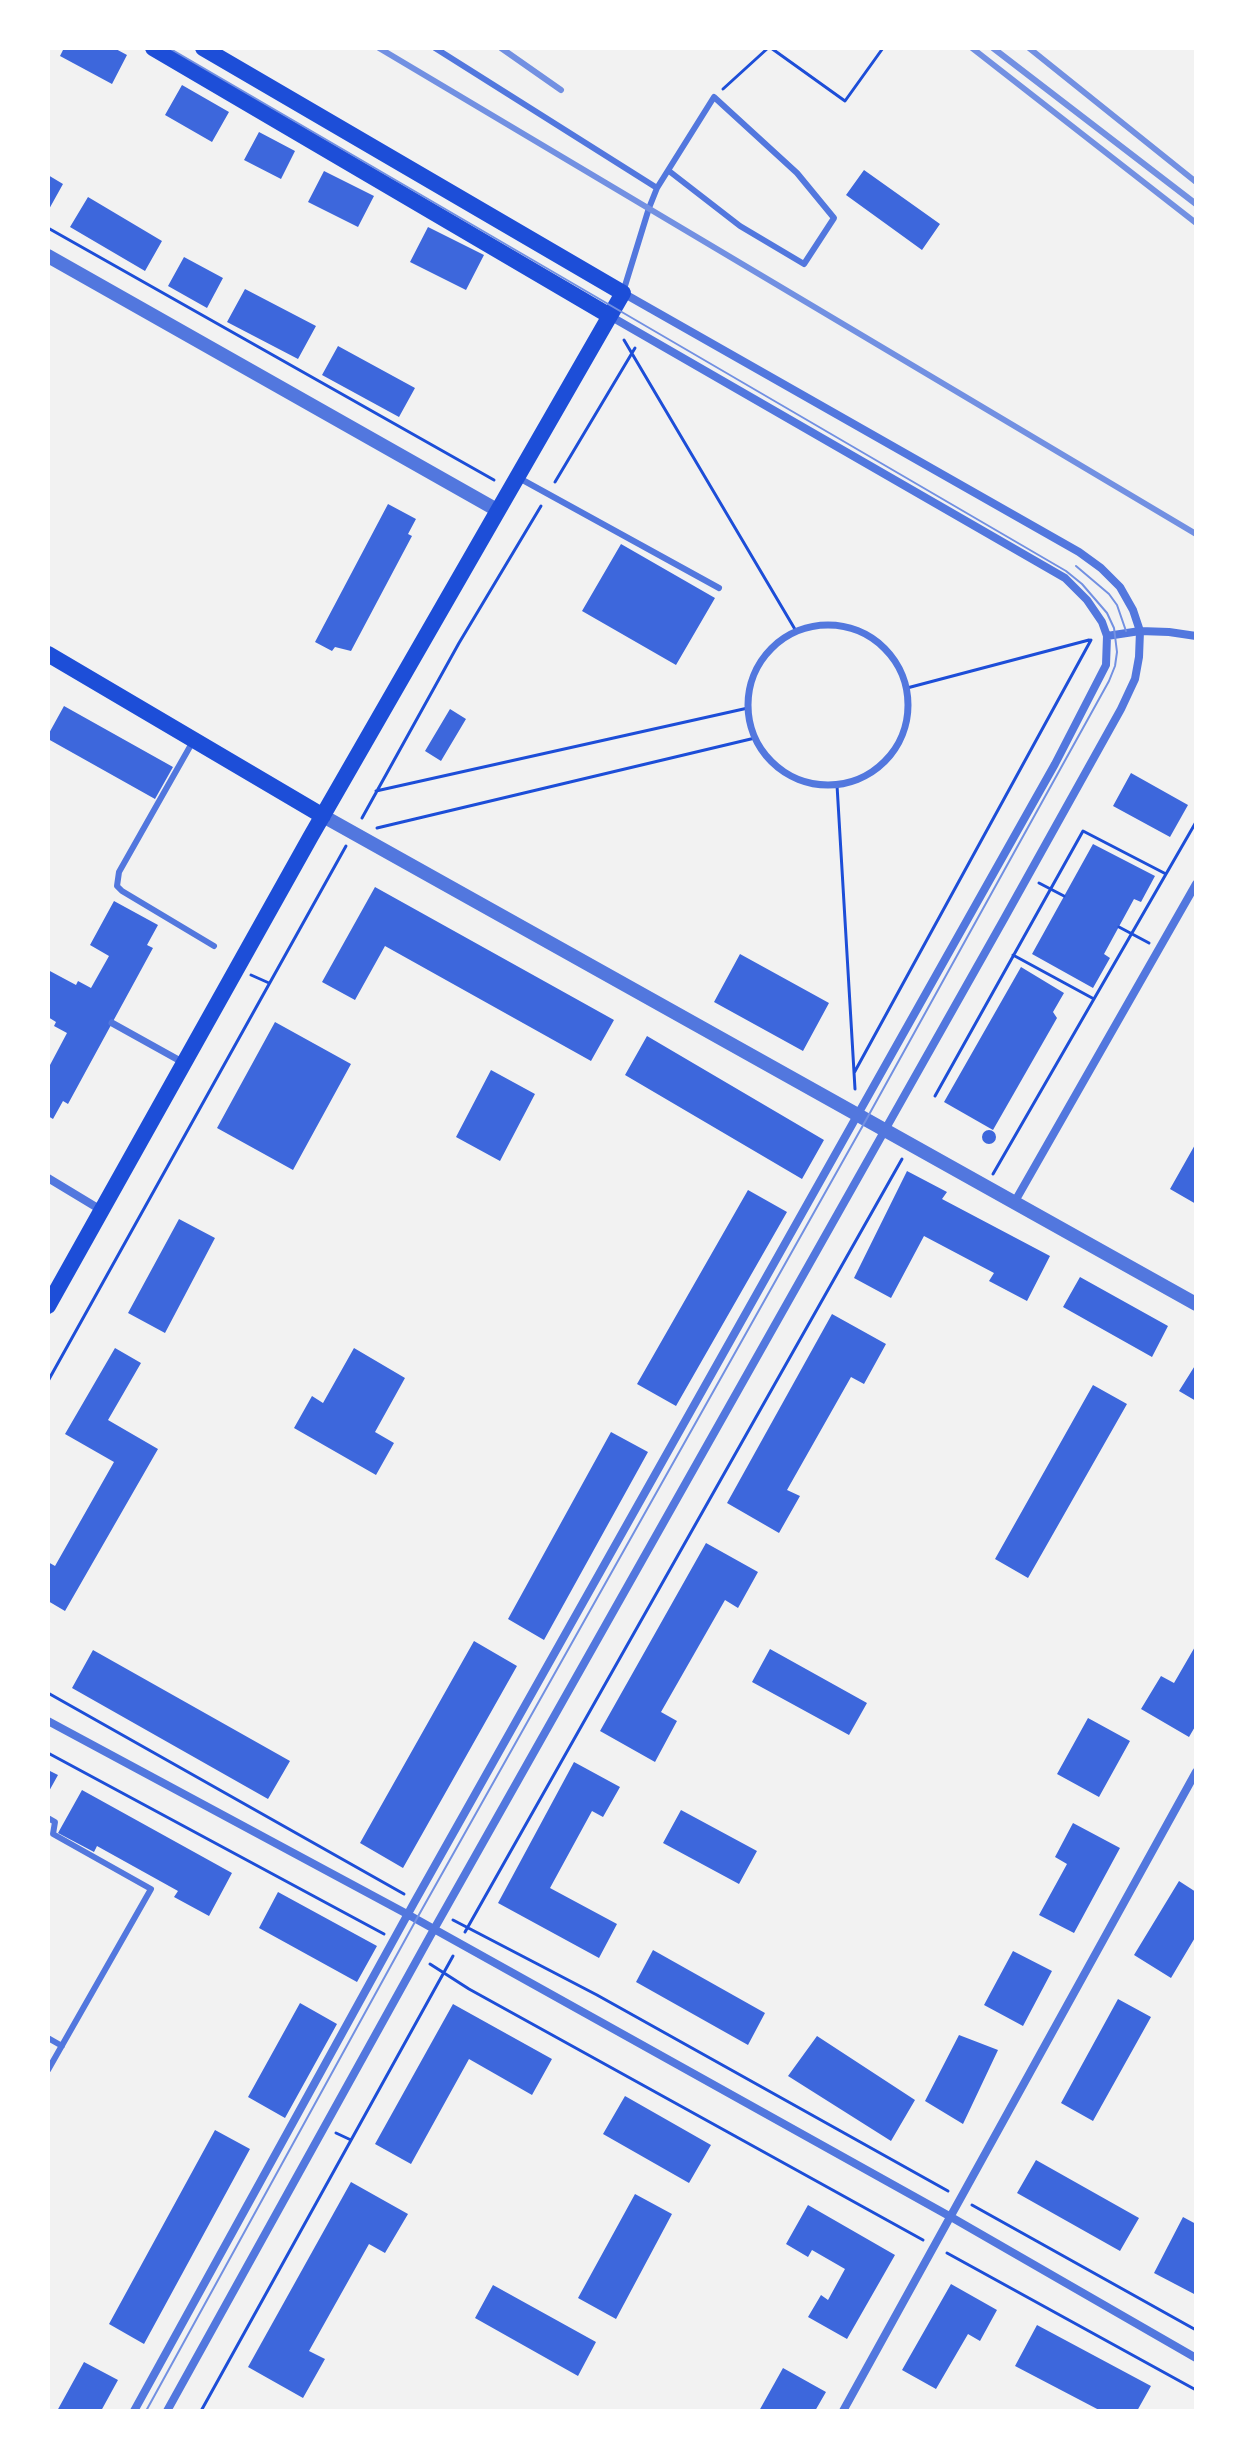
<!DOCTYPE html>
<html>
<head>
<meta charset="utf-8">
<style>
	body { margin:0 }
	#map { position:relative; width:1244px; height:2459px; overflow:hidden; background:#f2f2f2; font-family:"Alegreya Sans",sans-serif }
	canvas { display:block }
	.frame { position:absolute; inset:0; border:50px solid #fff; pointer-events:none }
</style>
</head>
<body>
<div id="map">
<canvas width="1244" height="2459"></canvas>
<div class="frame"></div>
</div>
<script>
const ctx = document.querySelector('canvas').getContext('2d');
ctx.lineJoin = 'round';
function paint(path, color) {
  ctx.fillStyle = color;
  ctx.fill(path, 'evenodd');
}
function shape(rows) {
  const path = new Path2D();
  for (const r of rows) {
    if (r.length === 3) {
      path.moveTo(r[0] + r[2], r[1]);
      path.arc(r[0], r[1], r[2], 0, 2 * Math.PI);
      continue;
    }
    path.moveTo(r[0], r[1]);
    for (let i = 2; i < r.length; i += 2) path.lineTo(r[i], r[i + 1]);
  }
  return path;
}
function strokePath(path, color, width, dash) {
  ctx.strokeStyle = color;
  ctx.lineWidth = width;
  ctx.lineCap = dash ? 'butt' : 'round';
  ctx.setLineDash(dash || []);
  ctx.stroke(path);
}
paint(shape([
	[64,48,114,48,127,55,112,84,60,56],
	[182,85,229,112,212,142,165,115],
	[259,132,295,151,281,179,244,160],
	[864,170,940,224,922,250,846,195],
	[324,171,374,196,358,227,308,202],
	[48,175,63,184,48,211],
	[88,197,162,241,145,271,70,227],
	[428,227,484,255,466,290,410,262],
	[184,257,223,278,207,308,168,286],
	[245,289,316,326,298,359,227,322],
	[338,346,415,388,399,417,322,375],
	[388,504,416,519,408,534,412,536,351,651,335,647,332,651,315,642],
	[621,544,715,598,676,665,582,611],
	[64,706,173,767,155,799,48,739,48,735],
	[450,709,466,719,441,761,425,751],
	[1131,773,1188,805,1170,837,1113,806],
	[1093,844,1155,876,1141,902,1134,899,1104,954,1110,958,1093,988,1032,954],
	[375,887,614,1020,591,1061,385,946,355,1000,322,982],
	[114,901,158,925,147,945,153,948,68,1104,63,1101,53,1119,48,1116,48,1064,50,1065,67,1033,54,1026,56,1022,48,1017,48,970,76,985,78,981,91,988,109,956,90,945],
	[740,954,829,1003,803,1051,714,1002],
	[1021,967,1064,993,1053,1012,1057,1018,993,1130,944,1102],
	[275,1022,351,1064,293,1170,217,1128],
	[647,1036,824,1140,802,1179,625,1075],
	[491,1070,535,1094,500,1161,456,1137],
	[989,1137,7],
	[1196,1143,1196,1204,1170,1189],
	[907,1171,947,1192,942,1199,1050,1256,1027,1301,989,1281,994,1273,924,1236,891,1298,854,1278],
	[748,1190,787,1212,676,1406,637,1384],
	[179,1219,215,1238,165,1333,128,1313],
	[1080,1277,1168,1326,1152,1357,1063,1307],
	[832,1314,886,1344,864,1384,851,1377,787,1490,800,1496,779,1533,727,1503],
	[115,1348,141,1363,108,1420,158,1449,65,1611,48,1601,48,1562,55,1566,114,1462,65,1434],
	[354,1348,405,1378,375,1432,394,1443,376,1475,294,1428,312,1396,323,1403],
	[1196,1364,1196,1401,1179,1391],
	[1093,1385,1127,1404,1028,1578,995,1559],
	[611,1432,648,1452,544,1640,508,1619],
	[706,1543,758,1572,738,1608,725,1600,661,1712,677,1721,655,1762,600,1731],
	[474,1641,517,1666,403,1868,360,1843],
	[1196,1645,1196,1725,1189,1737,1141,1709,1161,1676,1174,1683],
	[770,1649,867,1703,849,1735,752,1682],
	[93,1650,290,1761,268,1799,72,1688],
	[1088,1718,1130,1741,1099,1797,1057,1774],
	[574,1762,620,1787,603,1817,592,1811,550,1888,617,1924,599,1958,498,1903],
	[48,1770,58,1775,48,1793],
	[82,1790,232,1873,209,1916,174,1897,178,1891,97,1846,94,1852,58,1833],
	[681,1810,757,1851,739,1884,663,1843],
	[1073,1823,1120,1848,1074,1933,1039,1915,1067,1864,1055,1857],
	[1179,1881,1196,1892,1196,1936,1171,1978,1134,1955],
	[278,1892,377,1946,357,1982,259,1928],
	[653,1950,765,2013,748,2045,636,1982],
	[1013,1951,1052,1971,1023,2026,984,2005],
	[1118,1999,1151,2017,1093,2121,1061,2103],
	[300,2003,337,2024,285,2118,248,2097],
	[453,2004,552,2059,532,2095,469,2059,411,2164,375,2144],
	[959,2035,998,2050,963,2124,925,2101],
	[817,2036,915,2100,891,2141,788,2076],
	[625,2096,711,2145,689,2183,603,2134],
	[215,2130,250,2149,144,2344,109,2324],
	[1036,2160,1139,2218,1120,2251,1017,2193],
	[351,2182,408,2214,385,2253,369,2244,309,2351,325,2359,303,2398,248,2367],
	[635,2194,672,2214,616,2319,578,2298],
	[808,2205,895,2255,847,2339,808,2317,821,2295,828,2300,845,2269,812,2250,808,2257,786,2244],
	[1183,2217,1196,2224,1196,2295,1154,2273],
	[951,2284,997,2310,980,2341,968,2334,936,2389,902,2370],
	[493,2285,596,2342,578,2376,475,2318],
	[1037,2325,1151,2386,1137,2411,1101,2411,1015,2366],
	[84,2362,118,2380,101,2411,57,2411],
	[783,2368,826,2392,815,2411,759,2411]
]), '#3d67dc');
strokePath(shape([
	[771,48,845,101,883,48],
	[723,89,768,48],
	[48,228,494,480],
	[624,340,796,631],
	[555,482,635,348],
	[907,688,1089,640],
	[837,785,855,1089],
	[376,791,748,708],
	[362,818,459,643,541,506],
	[377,828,755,738],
	[1039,883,1064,896],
	[1119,927,1149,943],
	[1013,955,1094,999],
	[251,975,269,983],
	[854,1073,1091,640],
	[935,1096,1083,831,1166,874],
	[993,1174,1196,822],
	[48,1381,346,846],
	[48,1693,404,1894],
	[48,1753,384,1934],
	[453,1920,597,1995,948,2191],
	[465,1932,902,1159],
	[430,1964,469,1989,923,2240],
	[336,2133,351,2140],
	[972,2205,1196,2330],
	[947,2253,1196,2390],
	[201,2411,453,1956]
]), '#1d4ed8', 3);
strokePath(shape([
	[435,48,657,188],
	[624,289,649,208,657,188,714,97,797,173,834,218,804,264,740,226,669,171],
	[519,478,719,588],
	[192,743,119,872,117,886,122,891,214,946],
	[48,1818,55,1822,53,1834,151,1889,48,2070],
	[48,2038,62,2046]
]), '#5277de', 6);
strokePath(shape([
	[828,705,80],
	[112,1023,184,1063]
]), '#5277de', 7);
strokePath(shape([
	[1107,636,1140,631,1169,632,1196,636],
	[48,1178,101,1210],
	[1014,1203,1196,884],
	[48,1721,407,1914,951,2217,1196,2358],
	[134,2411,415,1901,1055,764,1106,665,1107,636,1102,622,1087,600,1065,578,610,316],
	[167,2411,433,1931,1004,919,1121,709,1135,679,1139,657,1140,631,1133,610,1120,587,1101,568,1079,552,623,293],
	[843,2411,1196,1772]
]), '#5277de', 8);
strokePath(shape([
	[48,256,497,510],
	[323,816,1196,1304]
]), '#5277de', 14);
strokePath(shape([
	[153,48,610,316],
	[48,654,323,816],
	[48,1306,311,836,623,293,203,48]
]), '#1d4ed8', 16);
strokePath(shape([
	[1076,566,1109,594,1117,605,1126,631],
	[146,2411,416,1920,866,1120,1109,681,1115,666,1117,652,1114,628,1107,613,1082,584,1066,571,169,48]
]), '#7290e2', 2);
strokePath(shape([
	[379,48,1196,534],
	[501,48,561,90],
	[972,48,1196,223],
	[993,48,1196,204],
	[1029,48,1196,182]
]), '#7290e2', 6);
</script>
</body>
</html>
